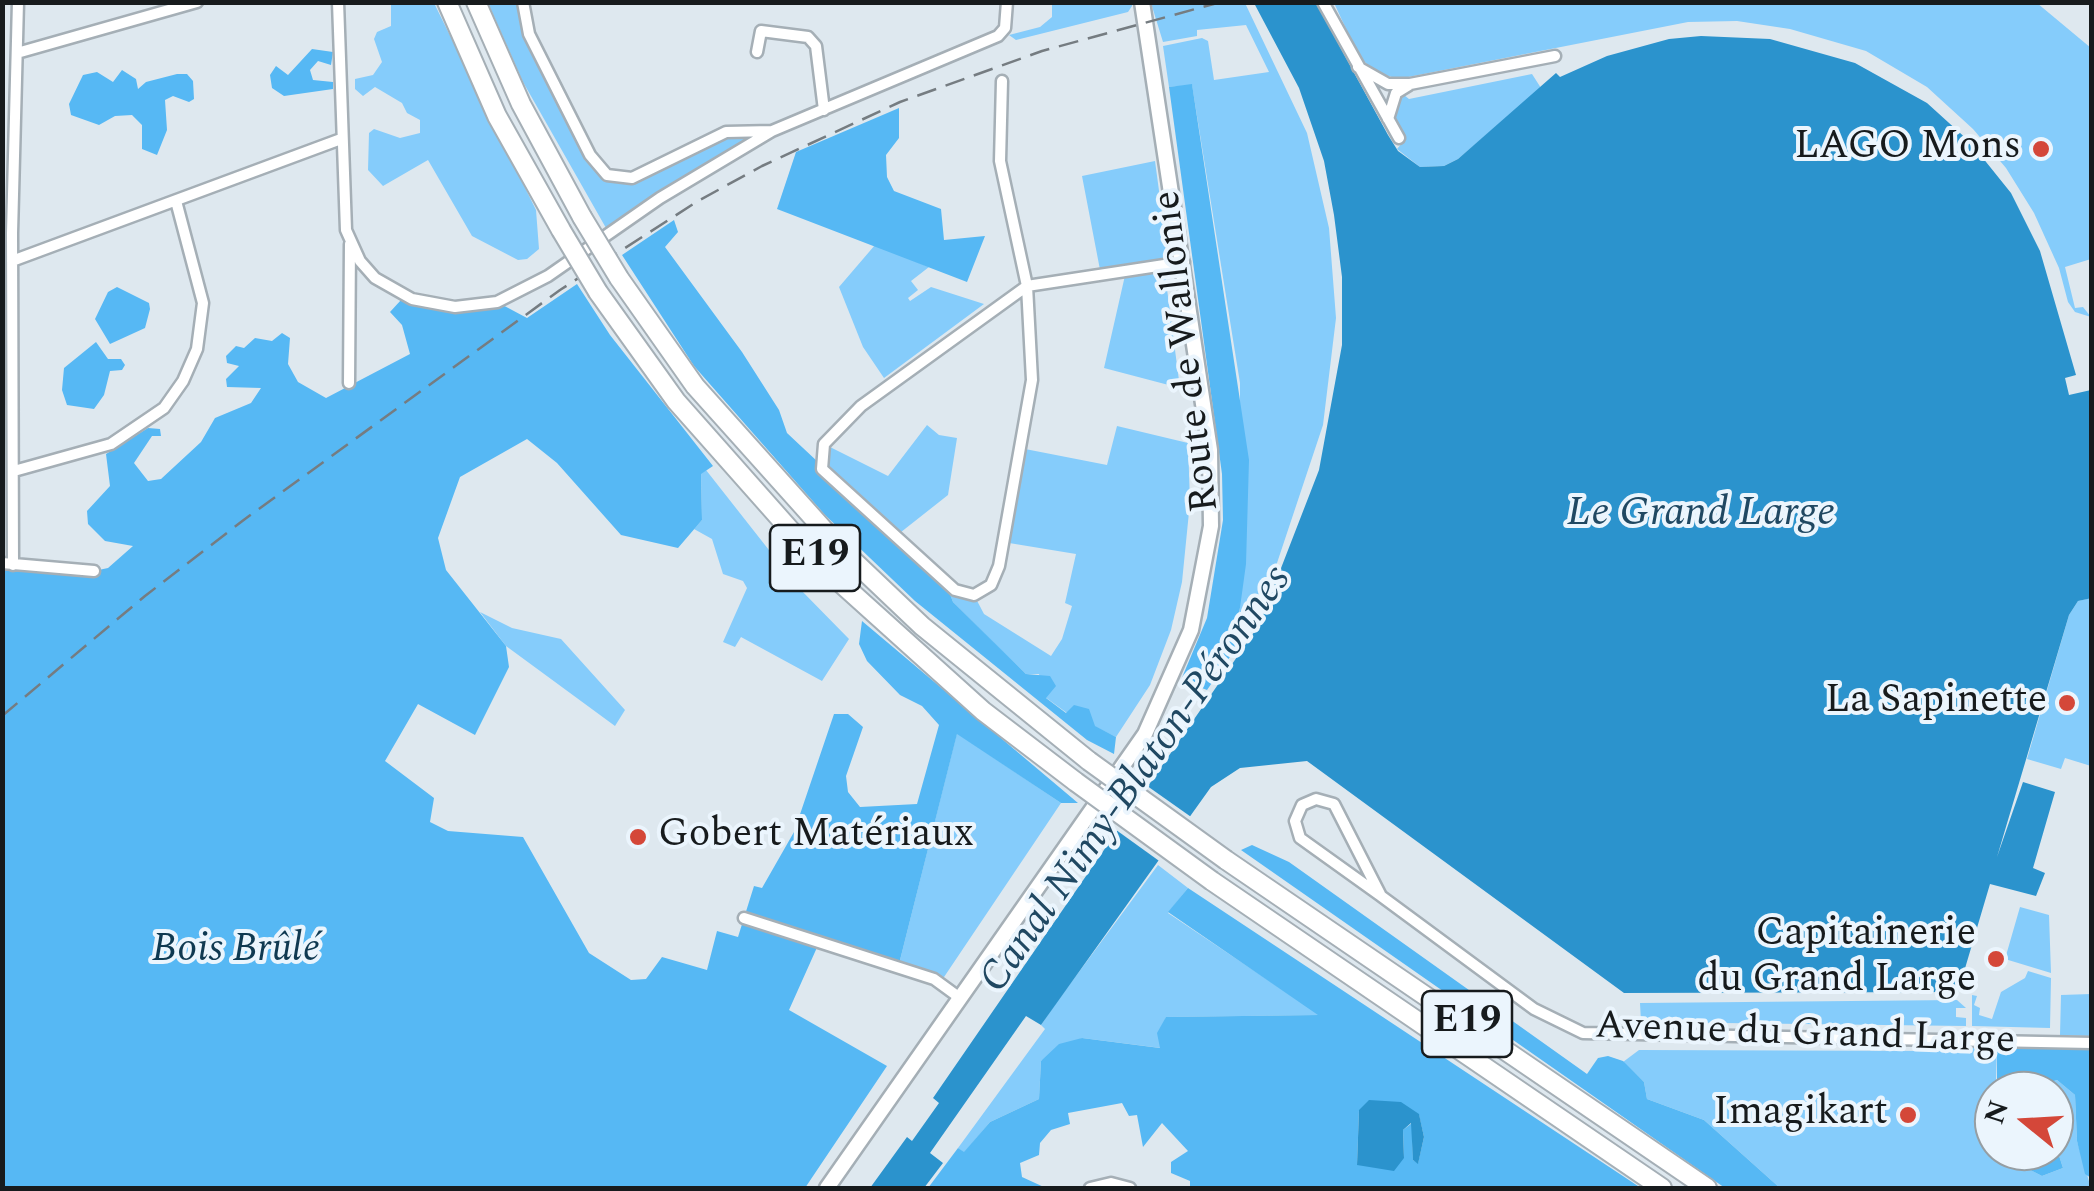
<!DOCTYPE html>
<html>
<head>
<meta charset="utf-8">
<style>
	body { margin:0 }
	#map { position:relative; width:2094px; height:1191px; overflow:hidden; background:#dee8ef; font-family:Spectral,serif }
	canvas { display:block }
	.frame { position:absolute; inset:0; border:5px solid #171b1d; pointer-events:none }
	.north { position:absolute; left:1974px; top:1071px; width:100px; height:100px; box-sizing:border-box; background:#ebf5fd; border:2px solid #969ea3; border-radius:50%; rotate:288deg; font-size:28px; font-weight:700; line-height:40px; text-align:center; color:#171b1d }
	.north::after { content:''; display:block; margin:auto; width:35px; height:45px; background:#d44739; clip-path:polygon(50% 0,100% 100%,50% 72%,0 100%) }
</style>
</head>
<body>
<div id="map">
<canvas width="2094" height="1191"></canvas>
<div class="frame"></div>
<div class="north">N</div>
</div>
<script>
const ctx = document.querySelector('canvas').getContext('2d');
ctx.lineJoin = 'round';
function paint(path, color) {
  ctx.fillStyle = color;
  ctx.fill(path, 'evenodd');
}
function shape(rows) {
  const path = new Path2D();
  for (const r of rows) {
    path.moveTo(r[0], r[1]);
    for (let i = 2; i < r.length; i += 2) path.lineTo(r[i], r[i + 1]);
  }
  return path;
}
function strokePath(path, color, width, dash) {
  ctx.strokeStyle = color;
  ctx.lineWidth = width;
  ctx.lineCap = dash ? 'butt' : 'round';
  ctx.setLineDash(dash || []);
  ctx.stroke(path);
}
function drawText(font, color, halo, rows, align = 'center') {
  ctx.font = font + ' Spectral,serif';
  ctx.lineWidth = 8;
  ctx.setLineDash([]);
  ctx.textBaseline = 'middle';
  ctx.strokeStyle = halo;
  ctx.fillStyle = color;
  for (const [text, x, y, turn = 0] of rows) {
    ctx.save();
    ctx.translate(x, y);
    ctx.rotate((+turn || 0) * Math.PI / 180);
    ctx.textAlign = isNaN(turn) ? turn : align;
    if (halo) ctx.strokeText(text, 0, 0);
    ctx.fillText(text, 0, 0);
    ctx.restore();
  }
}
paint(shape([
	[1342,2,2037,3,2091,48,2091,259,2065,267,2075,308,2083,307,2091,317,2075,312,2068,302,2059,268,2034,213,2006,168,1973,129,1927,87,1866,51,1790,29,1737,21,1688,22,1398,79,1376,72,1359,57,1335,5],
	[391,3,434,3,536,210,539,249,527,259,518,260,472,236,428,160,383,186,368,170,369,133,374,129,400,138,420,133,420,120,407,113,402,103,375,87,363,96,355,89,355,79,373,75,382,62,374,39,377,32,391,26],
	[488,3,523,3,529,34,597,166,620,178,726,132,772,131,606,228,523,82],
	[1052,3,1132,2,1132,6,1128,12,1016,40,1009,35,1040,27,1052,17],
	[1151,3,1245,3,1307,133,1329,228,1336,318,1323,425,1266,596,1234,651,1240,617,1240,383,1192,85,1169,87,1163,46,1202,38,1208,41,1214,80,1269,72,1246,25,1197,30,1197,36,1163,42],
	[1532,74,1541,88,1458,159,1444,166,1420,167,1397,149,1403,142,1388,119,1404,95,1409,99],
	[1155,161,1169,265,1164,266,1180,388,1104,368,1126,271,1101,275,1082,176],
	[875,245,929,267,911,281,918,290,908,298,910,301,931,287,984,304,884,378,863,347,839,287],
	[927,425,939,435,957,438,948,495,896,536,822,469,824,444,888,476],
	[1117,426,1188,443,1190,502,1182,582,1171,630,1150,685,1116,737,1067,713,1045,697,1039,674,1026,674,999,648,953,602,945,581,974,595,984,614,1051,656,1062,639,1072,606,1065,603,1076,554,1003,542,1020,448,1107,465],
	[706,470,798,587,849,639,822,681,741,637,735,647,723,642,747,588,743,581,723,574,712,539,694,529,702,520,701,473],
	[2091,598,2091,766,2065,758,2061,769,2027,759,2069,615,2078,601],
	[480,612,512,628,561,639,625,710,615,726,506,646],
	[957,733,1061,803,940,983,898,968],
	[1158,865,1188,888,1168,913,1320,1015,1166,1017,1161,1048,1082,1038,1041,1061,1039,1099,990,1122,964,1153,958,1148,1045,1029,1041,1025,1056,1003],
	[2020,907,2049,915,2051,973,2005,959],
	[2028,971,2051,978,2050,1028,1972,1026,1972,995,1977,996,1974,1005,1980,1008,1979,1015,1992,1019,2001,992,2025,978],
	[2091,994,2091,1036,2060,1035,2061,995],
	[1957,1000,1966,1008,1956,1008,1956,1017,1966,1018,1966,1026,1641,1022,1640,1003],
	[1938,1044,1997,1046,1994,1151,2042,1176,2063,1168,2054,1140,2054,1091,2038,1091,2037,1087,2057,1080,2075,1095,2077,1141,2091,1188,1780,1188,1704,1120,1647,1099,1644,1082,1623,1062,1639,1050,1937,1051]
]), '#85ccfb');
paint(shape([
	[312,49,333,52,331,65,318,61,310,70,313,80,333,82,333,89,284,96,272,88,270,75,276,66,288,75],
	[122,70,136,79,138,89,146,82,177,74,187,74,193,81,194,99,189,102,173,96,165,100,167,130,157,155,142,149,142,125,132,115,115,116,99,125,71,115,69,104,83,75,97,72,113,82],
	[1192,84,1249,460,1246,564,1234,651,1207,690,1181,680,1207,618,1223,520,1222,474,1169,87],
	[899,108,899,138,886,155,887,177,894,191,941,209,944,240,985,236,967,282,777,209,796,152],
	[674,220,678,232,665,247,742,352,779,410,787,433,945,581,953,602,1026,674,1050,676,1056,686,1046,698,1066,713,1074,705,1089,709,1095,726,1116,737,1114,754,1087,740,915,601,825,515,694,366,622,255],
	[577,284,610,335,713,466,701,474,702,520,678,548,621,535,557,463,527,439,460,477,438,538,446,570,506,646,509,667,475,735,418,704,385,761,434,798,430,822,448,831,523,837,589,953,631,980,646,979,662,957,707,970,717,931,738,937,754,886,762,888,794,832,834,714,848,714,863,727,846,776,848,792,860,807,917,804,939,725,922,706,900,695,867,661,859,644,862,621,1078,803,1061,803,957,734,898,968,819,943,789,1010,887,1066,805,1188,3,1188,2,563,94,571,108,568,133,546,105,541,88,524,87,511,110,486,106,454,148,428,160,429,161,436,152,436,134,463,148,481,161,479,201,442,215,418,251,403,261,388,227,387,226,379,239,366,227,363,226,356,236,346,244,348,255,338,272,341,282,333,290,338,288,364,298,382,326,398,410,354,402,325,390,312,401,300,433,304,497,302,527,318],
	[117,287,149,303,150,309,145,328,110,344,95,319,108,292],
	[96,342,108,359,121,359,125,365,122,370,110,371,104,395,94,409,67,405,62,390,64,368],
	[1252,845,1289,862,1587,1074,1598,1058,1608,1056,1623,1061,1644,1082,1647,1099,1704,1120,1780,1188,1725,1188,1241,850],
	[1188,888,1641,1188,1190,1188,1190,1181,1171,1173,1171,1162,1188,1151,1162,1123,1143,1147,1137,1115,1129,1116,1122,1103,1068,1113,1070,1124,1051,1130,1040,1143,1039,1155,1020,1163,1022,1177,1046,1188,928,1188,958,1148,964,1152,990,1122,1039,1099,1041,1061,1059,1044,1082,1038,1160,1048,1157,1033,1166,1017,1318,1015,1168,912],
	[1359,1110,1419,1115,1424,1137,1418,1163,1413,1160,1412,1123,1403,1130,1404,1158,1357,1165],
	[1997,1046,2091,1049,2091,1178,2085,1174,2077,1141,2075,1095,2057,1080,2037,1087,2038,1091,1997,1091],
	[2054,1140,2063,1168,2042,1176,1997,1153,2054,1151]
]), '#56b8f4');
paint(shape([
	[1254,3,1316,3,1388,135,1398,151,1420,167,1444,166,1458,159,1556,73,1560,77,1607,56,1669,39,1701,36,1770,39,1855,63,1927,103,1970,142,2011,193,2040,251,2076,375,2065,378,2069,395,2091,390,2092,598,2078,601,2069,615,1997,857,2023,782,2055,792,2033,868,2045,873,2036,896,1990,884,1958,992,1624,993,1307,761,1240,768,1211,787,1041,1025,1026,1016,930,1153,943,1163,924,1188,870,1188,907,1137,912,1141,939,1103,933,1098,1259,625,1319,470,1342,345,1342,277,1334,215,1324,161,1299,88],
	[1369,1100,1401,1102,1419,1114,1424,1137,1418,1164,1413,1160,1411,1123,1403,1130,1404,1158,1394,1171,1357,1165,1359,1110]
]), '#2b93cd');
paint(shape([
	[1143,783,1194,819,1162,863,1112,827]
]), '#dee8ef');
const street = shape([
	[338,2,346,230,360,261,375,278,412,299,455,307,497,302,548,276,660,198,772,131],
	[523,2,529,34,590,155,607,175,632,178,726,132,772,131,998,36,1005,28,1007,2],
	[1323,2,1399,138],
	[757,52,761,31,808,37,816,46,824,110],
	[17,53,197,2],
	[1358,67,1388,84,1410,84,1555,56],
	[1002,81,1000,161,1027,286,1032,380,999,566,991,585,974,595,955,590,822,469,824,444,861,406,1027,286,1184,262],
	[1388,119,1396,93,1409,85],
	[12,261,341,139],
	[349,383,350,244],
	[14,471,111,444,164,408,183,381,197,349,203,303,176,201],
	[2,563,94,571],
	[13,565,12,233,18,2],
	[1381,896,1300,838,1295,821,1302,805,1316,799,1334,804,1381,896,1534,1009,1583,1033,2092,1043],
	[744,918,934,979,960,998],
	[1090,1188,1111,1183,1130,1188]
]);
const secondary = shape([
	[827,1188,1145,734,1191,630,1211,526,1210,450,1142,2]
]);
const highway = shape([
	[447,2,497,116,561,230],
	[476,2,521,104,582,217],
	[619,278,695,386,842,550,922,626,1089,761],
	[598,292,676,401,823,567,983,711,1076,782],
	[1226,860,1707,1188],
	[1212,881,1662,1188]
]);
strokePath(street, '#a5afb6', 15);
strokePath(secondary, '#a5afb6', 19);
strokePath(highway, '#a5afb6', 22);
strokePath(street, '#fff', 10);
strokePath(secondary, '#fff', 14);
strokePath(highway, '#fff', 18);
strokePath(shape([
	[2,716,145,596,245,519,560,290,698,201,762,166,900,102,1042,51,1221,2]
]), '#757c81', 2.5, [20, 10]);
const highwayBridge = shape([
	[582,217,619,278],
	[561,230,598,292],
	[1089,761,1226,860],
	[1076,782,1212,881]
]);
strokePath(highwayBridge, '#a5afb6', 22, []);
strokePath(highwayBridge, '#fff', 18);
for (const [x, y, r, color] of [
	[2041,149,10,"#d44739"],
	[2067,703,10,"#d44739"],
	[638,837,10,"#d44739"],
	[1996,959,10,"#d44739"],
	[1908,1115,10,"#d44739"]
]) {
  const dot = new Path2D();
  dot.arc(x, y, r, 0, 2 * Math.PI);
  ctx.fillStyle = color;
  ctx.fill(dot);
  strokePath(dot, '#ebf5fd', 4);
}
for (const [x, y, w] of [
	[815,558,90],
	[1467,1024,90]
]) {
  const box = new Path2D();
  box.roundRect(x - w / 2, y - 33, w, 66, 8);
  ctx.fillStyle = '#ebf5fd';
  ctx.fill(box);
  strokePath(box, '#171b1d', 2.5);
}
drawText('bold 38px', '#171b1d', null, [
	["E19",815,558],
	["E19",1467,1024]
]);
drawText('40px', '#171b1d', '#ebf5fd', [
	["LAGO Mons",2021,149],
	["La Sapinette",2047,703],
	["Gobert Matériaux",658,837,"left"],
	["Capitainerie",1976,936],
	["du Grand Large",1976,982],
	["Imagikart",1888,1115]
], 'right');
drawText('40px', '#171b1d', '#ebf5fd', [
	["Route de Wallonie",1189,351,-97],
	["Avenue du Grand Large",1805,1036,2]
]);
drawText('italic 40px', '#0f3951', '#ebf5fd', [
	["Bois Brûlé",236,952]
]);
drawText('italic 42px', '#204862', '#ebf5fd', [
	["Le Grand Large",1701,516],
	["Canal Nimy-Blaton-Péronnes",1138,781,-55]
]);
</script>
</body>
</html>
